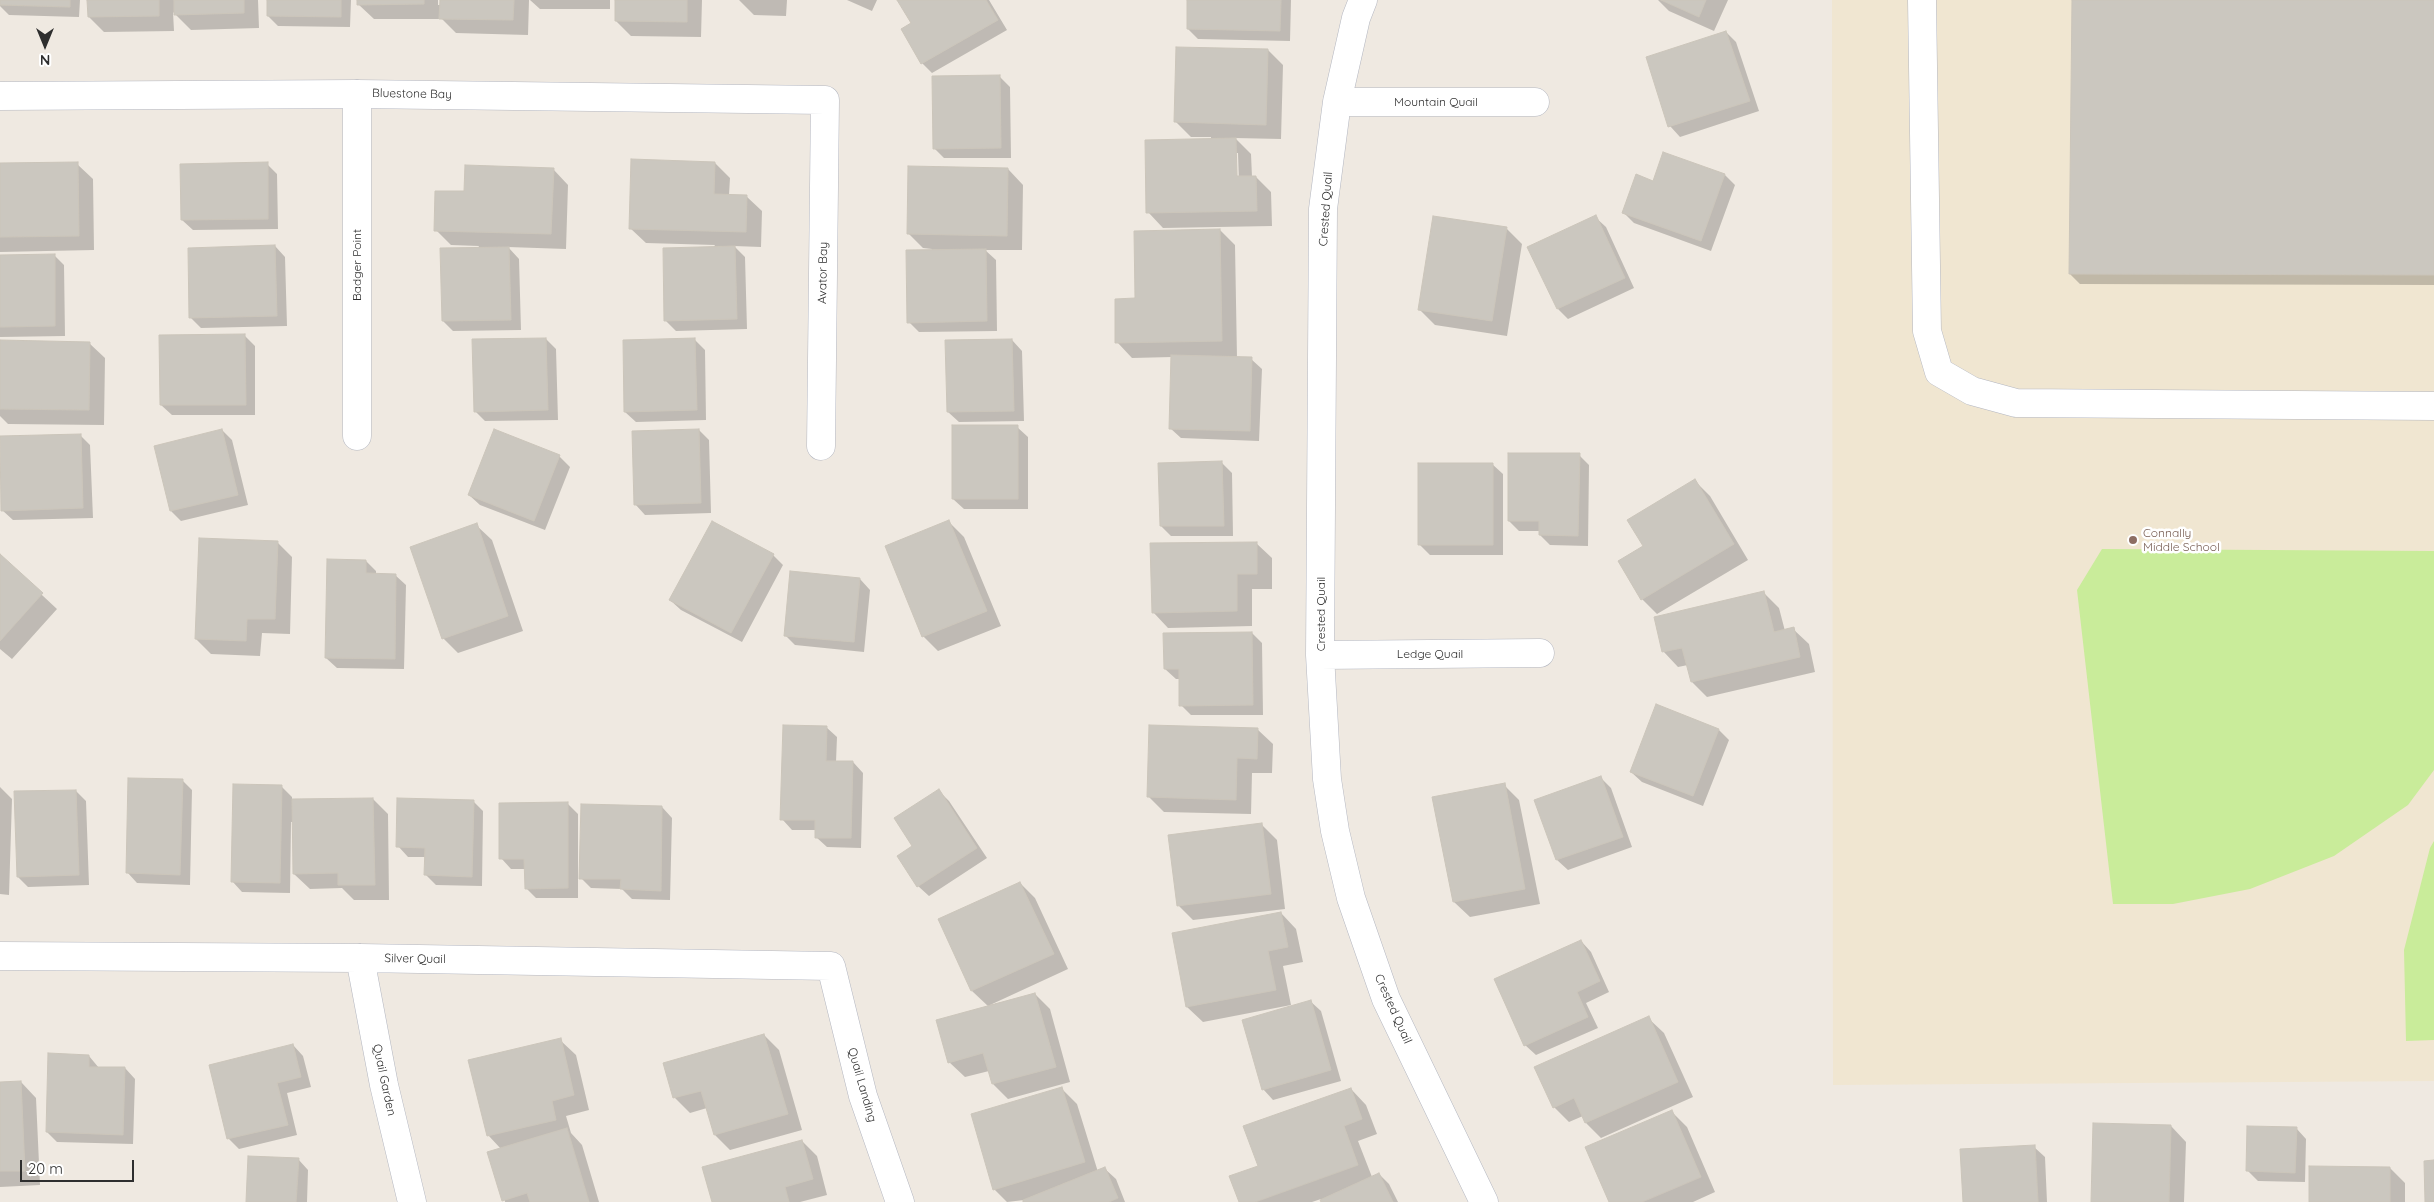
<!DOCTYPE html>
<html>
<head>
<meta charset="utf-8">
<style>
	body { margin:0 }
	#map { position:relative; width:2434px; height:1202px; overflow:hidden; background:#efe9e1; font-family:Quicksand,sans-serif }
	canvas { display:block }
	.north { position:absolute; left:20px; top:20px; width:50px; height:50px; -webkit-text-stroke:4px #fff; paint-order:stroke; rotate:180deg; font-size:14px; font-weight:700; line-height:20px; text-align:center; color:#2e2e2e }
	.north::after { content:''; display:block; margin:auto; width:18px; height:22px; background:#2e2e2e; clip-path:polygon(50% 0,100% 100%,50% 72%,0 100%) }
	.scale { position:absolute; left:20px; top:1160px; width:114px; height:22px; box-sizing:border-box; border:2px solid #2e2e2e; border-top:0; padding-left:6px; font-size:15px; line-height:18px; white-space:nowrap; color:#2e2e2e; -webkit-text-stroke:4px #fff; paint-order:stroke }
</style>
</head>
<body>
<div id="map">
<canvas width="2434" height="1202"></canvas>
<div class="north">N</div>
<div class="scale">20 m</div>
</div>
<script>
const ctx = document.querySelector('canvas').getContext('2d');
ctx.lineJoin = 'round';
function paint(path, color) {
  ctx.fillStyle = color;
  ctx.fill(path, 'evenodd');
}
function shape(rows) {
  const path = new Path2D();
  for (const r of rows) {
    path.moveTo(r[0], r[1]);
    for (let i = 2; i < r.length; i += 2) path.lineTo(r[i], r[i + 1]);
  }
  return path;
}
function strokePath(path, color, width, dash) {
  ctx.strokeStyle = color;
  ctx.lineWidth = width;
  ctx.lineCap = dash ? 'butt' : 'round';
  ctx.setLineDash(dash || []);
  ctx.stroke(path);
}
function drawText(font, color, halo, rows, align = 'center') {
  ctx.font = font + ' Quicksand,sans-serif';
  ctx.lineWidth = 5;
  ctx.setLineDash([]);
  ctx.textBaseline = 'middle';
  ctx.strokeStyle = halo;
  ctx.fillStyle = color;
  for (const [text, x, y, turn = 0] of rows) {
    ctx.save();
    ctx.translate(x, y);
    ctx.rotate((+turn || 0) * Math.PI / 180);
    ctx.textAlign = isNaN(turn) ? turn : align;
    if (halo) ctx.strokeText(text, 0, 0);
    ctx.fillText(text, 0, 0);
    ctx.restore();
  }
}
paint(shape([
	[1832,0,2434,0,2434,1081,1833,1085]
]), '#f0e6d1');
paint(shape([
	[2102,549,2434,551,2434,770,2408,805,2334,856,2250,889,2173,904,2113,904,2077,590],
	[2434,841,2434,1040,2406,1041,2404,950,2430,848]
]), '#c9ec9a');
paint(shape([
	[0,0,80,0,79,17,9,15,0,6],
	[89,0,258,0,259,28,191,30,173,12,174,31,104,32,89,17],
	[268,0,351,0,350,27,278,26,268,16],
	[358,0,438,0,438,5,441,5,441,0,529,0,528,35,456,33,439,16,439,19,374,19,358,4],
	[530,0,610,0,610,9,540,9],
	[616,0,702,0,701,37,631,36,616,21],
	[739,0,787,0,786,16,754,15],
	[847,0,877,0,872,11],
	[899,0,989,0,1007,30,932,73,922,63,912,23],
	[1188,0,1291,0,1290,41,1198,39,1188,29],
	[1658,0,1728,0,1714,31,1669,11],
	[2073,0,2434,0,2434,285,2080,284,2070,274],
	[1726,32,1736,42,1759,111,1680,137,1670,126],
	[1268,50,1283,65,1281,139,1235,138,1251,154,1252,177,1256,177,1271,192,1272,226,1163,228,1148,212,1211,140,1211,137,1191,137,1176,122],
	[1235,153,1238,153,1239,182,1236,182],
	[1000,77,1010,87,1011,158,944,158,934,148],
	[715,163,730,178,729,195,746,196,762,211,761,247,734,246,745,257,747,329,676,331,666,321,715,245,646,243,630,228],
	[77,164,93,179,94,250,0,252,0,165],
	[267,164,277,174,278,229,193,230,182,220],
	[553,169,568,185,566,249,508,247,519,259,521,330,453,331,443,321,479,246,451,245,436,230,465,193],
	[1008,169,1023,185,1022,250,985,250,996,260,997,331,919,332,909,322,932,249,923,248,908,233],
	[1725,175,1735,185,1711,251,1634,223,1624,213,1654,182],
	[1595,217,1606,227,1634,288,1568,319,1558,309,1529,248],
	[1507,229,1522,244,1507,336,1435,325,1420,310],
	[1220,230,1235,245,1237,358,1251,359,1262,369,1259,441,1181,438,1170,428,1172,357,1132,358,1117,342,1136,299],
	[275,246,285,257,287,326,201,328,191,318],
	[54,255,64,265,65,336,0,337,0,256],
	[244,335,255,346,255,415,172,415,161,405],
	[546,339,556,349,558,420,485,421,475,411],
	[695,340,705,350,706,420,636,422,625,412],
	[1012,340,1022,351,1024,421,959,422,948,412],
	[0,342,89,343,105,358,104,425,8,424,0,416],
	[1017,427,1028,437,1028,509,964,509,953,499],
	[222,430,232,440,248,505,181,521,171,511],
	[699,430,709,440,711,513,645,515,635,504],
	[80,435,90,445,93,518,13,520,2,510],
	[1579,455,1589,465,1588,546,1550,545,1540,535,1540,531,1519,531,1509,521],
	[559,456,570,467,545,530,480,505,469,495],
	[1222,463,1232,473,1233,536,1171,536,1161,526],
	[1492,464,1503,474,1503,555,1430,555,1420,545],
	[1695,481,1710,496,1748,560,1657,614,1642,599,1645,546],
	[949,522,964,537,1001,626,938,651,923,636],
	[476,525,492,540,523,631,458,653,443,638],
	[277,542,292,557,290,634,262,633,260,656,211,654,196,639],
	[1256,543,1272,558,1272,589,1252,589,1252,626,1168,628,1153,612],
	[773,555,783,565,742,642,681,610,670,600],
	[0,556,57,609,12,659,0,649],
	[366,561,376,571,376,575,395,575,406,585,404,669,337,668,326,658],
	[860,579,870,590,864,652,795,645,785,635],
	[1764,593,1779,608,1785,631,1793,629,1809,644,1815,672,1707,697,1692,682,1688,665,1678,667,1663,651],
	[1252,633,1262,643,1263,715,1191,715,1181,705,1180,679,1176,679,1165,669],
	[826,727,837,737,836,762,853,762,863,773,861,848,827,847,816,837,816,830,792,830,782,819],
	[1257,729,1273,744,1272,773,1252,773,1251,814,1164,812,1149,797],
	[1719,730,1729,740,1703,806,1642,782,1631,772],
	[1601,778,1611,788,1632,847,1568,870,1557,860,1536,800],
	[182,780,192,790,190,885,137,883,127,872],
	[1504,785,1519,800,1540,904,1470,917,1454,902,1434,798],
	[281,786,292,797,292,800,373,799,388,814,389,900,354,900,342,888,310,889,294,874,294,822,291,822,290,893,242,892,232,881],
	[0,787,12,799,9,895,0,894],
	[76,791,86,801,89,885,28,887,18,877],
	[939,791,949,801,987,858,929,896,918,886,914,846],
	[473,801,483,811,482,886,436,885,426,875,426,857,408,857,398,846],
	[567,803,578,814,578,898,536,898,526,888,526,869,511,869,501,858],
	[662,807,672,818,670,900,632,899,622,889,591,888,581,878],
	[1261,824,1277,840,1285,909,1193,920,1178,905],
	[1020,883,1035,898,1068,969,990,1005,1035,994,1050,1009,1070,1082,1008,1099,993,1084,989,1071,965,1077,949,1062,989,1007,972,991,940,920],
	[1281,913,1296,929,1303,962,1283,966,1291,1005,1203,1022,1187,1007],
	[1581,941,1591,952,1609,992,1586,1003,1598,1028,1536,1055,1525,1045],
	[1310,1001,1321,1011,1341,1081,1273,1100,1263,1089],
	[1648,1018,1664,1033,1693,1097,1601,1138,1586,1123,1583,1116,1569,1122,1554,1107],
	[764,1035,779,1050,802,1130,730,1150,715,1135,707,1108,690,1113,674,1097],
	[560,1040,576,1055,589,1110,566,1116,571,1133,582,1145,599,1202,505,1202,501,1149,488,1135],
	[293,1045,303,1056,311,1087,287,1093,297,1135,239,1149,228,1138],
	[89,1056,99,1068,125,1068,135,1079,133,1144,57,1142,47,1132],
	[21,1082,36,1098,40,1185,0,1187,0,1083],
	[1062,1089,1077,1104,1098,1172,1105,1169,1116,1179,1125,1202,1025,1202,1024,1200,1007,1202,994,1189],
	[1351,1089,1366,1105,1377,1134,1358,1141,1372,1177,1379,1174,1389,1184,1398,1202,1322,1202,1321,1199,1312,1202,1240,1202,1259,1166],
	[1672,1112,1687,1127,1715,1192,1693,1202,1610,1202],
	[2171,1126,2186,1142,2184,1202,2093,1202],
	[2296,1128,2306,1139,2305,1182,2258,1181,2248,1171],
	[802,1141,817,1156,827,1195,800,1202,713,1202],
	[2034,1147,2045,1157,2047,1202,1964,1202],
	[298,1159,308,1170,307,1202,247,1202],
	[2390,1168,2405,1183,2405,1202,2310,1202]
]), '#0003');
const building = shape([
	[0,0,70,0,70,7,0,5,0,0],
	[87,0,159,0,159,16,88,17,87,0],
	[174,0,244,0,244,13,174,15,174,0],
	[267,0,341,0,341,17,267,16,267,0],
	[357,0,424,0,424,4,357,5,357,0],
	[440,0,514,0,513,20,439,19,440,0],
	[615,0,687,0,687,22,615,21,615,0],
	[897,0,986,0,998,20,921,64,901,29,911,23,897,0],
	[1187,0,1281,0,1280,31,1187,29,1187,0],
	[1661,0,1706,0,1699,17,1661,0],
	[2072,0,2434,0,2434,275,2069,274,2072,0],
	[1726,31,1750,101,1668,127,1646,57,1726,31],
	[1176,47,1268,49,1266,125,1174,122,1176,47],
	[1000,75,1001,148,933,149,932,76,1000,75],
	[1236,138,1237,176,1256,176,1257,211,1146,213,1145,140,1236,138],
	[1663,152,1725,174,1701,241,1622,213,1636,174,1653,181,1663,152],
	[631,159,715,162,714,194,747,195,746,232,629,229,631,159],
	[78,162,79,236,0,237,0,163,78,162],
	[268,162,268,219,181,220,180,164,268,162],
	[465,165,554,168,551,234,434,231,435,191,464,191,465,165],
	[908,166,1008,168,1007,236,907,234,908,166],
	[1596,215,1625,278,1557,309,1527,247,1596,215],
	[1433,216,1507,227,1492,321,1418,310,1433,216],
	[1220,229,1222,341,1115,343,1115,299,1135,298,1134,231,1220,229],
	[275,245,277,316,189,318,188,248,275,245],
	[735,246,737,319,664,321,663,248,735,246],
	[509,247,511,320,442,321,440,248,509,247],
	[986,249,987,321,907,323,906,250,986,249],
	[55,254,55,326,0,327,0,255,55,254],
	[245,334,246,405,160,405,159,335,245,334],
	[546,338,548,410,474,412,472,339,546,338],
	[695,338,697,410,624,412,623,340,695,338],
	[1012,339,1014,411,947,412,945,340,1012,339],
	[0,340,90,342,89,410,0,409,0,340],
	[1171,355,1252,357,1250,431,1169,429,1171,355],
	[952,425,1018,425,1018,499,952,499,952,425],
	[222,429,238,495,170,511,154,446,222,429],
	[494,429,560,455,534,521,468,495,494,429],
	[699,429,701,503,634,505,632,431,699,429],
	[81,434,83,508,1,511,0,436,81,434],
	[1508,453,1580,453,1578,536,1539,535,1539,521,1508,521,1508,453],
	[1222,461,1224,526,1160,526,1158,463,1222,461],
	[1418,463,1493,463,1493,545,1418,545,1418,463],
	[1695,479,1734,544,1641,600,1618,561,1643,546,1627,520,1695,479],
	[949,520,987,611,922,637,885,546,949,520],
	[712,521,774,554,731,633,669,600,712,521],
	[477,523,508,616,442,639,410,547,477,523],
	[199,538,278,541,275,619,247,619,246,641,195,639,199,538],
	[1257,542,1257,574,1237,574,1237,611,1152,613,1150,543,1257,542],
	[0,554,43,593,0,641,0,554],
	[327,559,366,560,366,573,396,574,395,659,325,658,327,559],
	[790,571,860,578,854,642,784,636,790,571],
	[1764,591,1774,632,1794,627,1800,657,1691,682,1682,648,1662,652,1654,617,1764,591],
	[1252,632,1253,705,1179,706,1179,669,1164,669,1163,633,1252,632],
	[1656,704,1719,729,1693,796,1630,772,1656,704],
	[783,725,827,726,826,761,853,761,851,838,815,838,815,820,780,820,783,725],
	[1149,725,1258,728,1257,759,1237,758,1236,800,1147,797,1149,725],
	[1601,776,1623,837,1556,860,1534,800,1601,776],
	[128,778,183,779,180,875,126,873,128,778],
	[1505,783,1525,889,1453,902,1432,797,1505,783],
	[233,784,282,785,280,883,231,882,233,784],
	[939,789,977,848,917,887,897,856,912,846,894,818,939,789],
	[76,790,79,875,17,877,14,791,76,790],
	[373,798,375,885,338,885,338,873,293,874,292,799,373,798],
	[397,798,474,800,472,877,424,875,425,848,396,847,397,798],
	[568,802,568,888,525,889,524,859,499,859,499,803,568,802],
	[581,804,662,806,661,891,620,889,621,879,579,879,581,804],
	[1262,823,1271,894,1177,906,1168,835,1262,823],
	[1020,882,1054,954,971,991,938,919,1020,882],
	[1281,912,1288,947,1268,951,1276,990,1186,1007,1172,933,1281,912],
	[1581,940,1600,981,1577,992,1588,1017,1524,1046,1494,979,1581,940],
	[1035,993,1056,1067,992,1084,983,1053,948,1063,936,1020,1035,993],
	[1311,1000,1331,1070,1262,1090,1242,1020,1311,1000],
	[1649,1016,1678,1082,1585,1123,1574,1098,1553,1108,1534,1067,1649,1016],
	[764,1034,788,1114,714,1135,701,1091,673,1098,663,1063,764,1034],
	[561,1038,574,1095,552,1101,556,1120,487,1136,468,1060,561,1038],
	[293,1044,301,1077,277,1083,288,1125,227,1139,209,1065,293,1044],
	[48,1053,89,1055,89,1067,125,1067,123,1135,46,1132,48,1053],
	[21,1081,25,1171,0,1171,0,1082,21,1081],
	[1062,1087,1085,1162,993,1190,971,1114,1062,1087],
	[1351,1088,1362,1119,1344,1126,1358,1165,1255,1202,1239,1202,1229,1176,1258,1166,1243,1126,1351,1088],
	[1672,1110,1701,1177,1642,1202,1609,1202,1585,1147,1672,1110],
	[2093,1123,2171,1125,2169,1202,2091,1202,2093,1123],
	[2247,1126,2297,1127,2295,1173,2246,1171,2247,1126],
	[567,1128,589,1202,530,1202,527,1193,502,1201,487,1152,567,1128],
	[802,1140,813,1179,785,1187,789,1202,712,1202,702,1167,802,1140],
	[2035,1145,2038,1202,1963,1202,1960,1149,2035,1145],
	[248,1156,299,1158,296,1202,246,1202,248,1156],
	[2434,1160,2434,1202,2425,1202,2424,1161,2434,1160],
	[2309,1166,2390,1167,2390,1202,2309,1202,2309,1166],
	[1105,1167,1118,1198,1109,1202,1023,1202,1023,1200,1105,1167],
	[1379,1173,1393,1202,1321,1202,1320,1200,1379,1173]
]);
paint(building, '#cbc7bf');
strokePath(building, '#cbc5ba', 1);
const minor = shape([
	[1363,0,1356,18,1337,102,1323,209,1320,655,1327,779,1335,831,1351,898,1386,999,1484,1202],
	[1922,0,1927,331,1939,372,1972,391,2016,403,2434,406],
	[357,94,357,436],
	[0,96,357,94,825,100,821,446],
	[1337,102,1535,102],
	[1320,655,1540,653],
	[0,956,360,958,831,966,863,1096,900,1202],
	[360,958,384,1085,412,1202]
]);
strokePath(minor, '#b4b7c1', 29);
strokePath(minor, '#fff', 28);
for (const [x, y, r, color] of [
	[2133,540,5,"#8d6e63"]
]) {
  const dot = new Path2D();
  dot.arc(x, y, r, 0, 2 * Math.PI);
  ctx.fillStyle = color;
  ctx.fill(dot);
  strokePath(dot, '#fff', 2);
}
drawText('12px', '#2e2e2e', '#fff', [
	["Bluestone Bay",412,94,1],
	["Mountain Quail",1436,102],
	["Crested Quail",1326,209,-86],
	["Badger Point",357,265,-90],
	["Avator Bay",823,273,-89],
	["Crested Quail",1321,614,-90],
	["Ledge Quail",1430,654],
	["Silver Quail",415,959,1],
	["Crested Quail",1393,1009,66],
	["Quail Garden",384,1080,78],
	["Quail Landing",862,1085,74]
]);
drawText('12px', '#785e54', '#fff', [
	["Connally",2143,533],
	["Middle School",2143,547]
], 'left');
</script>
</body>
</html>
